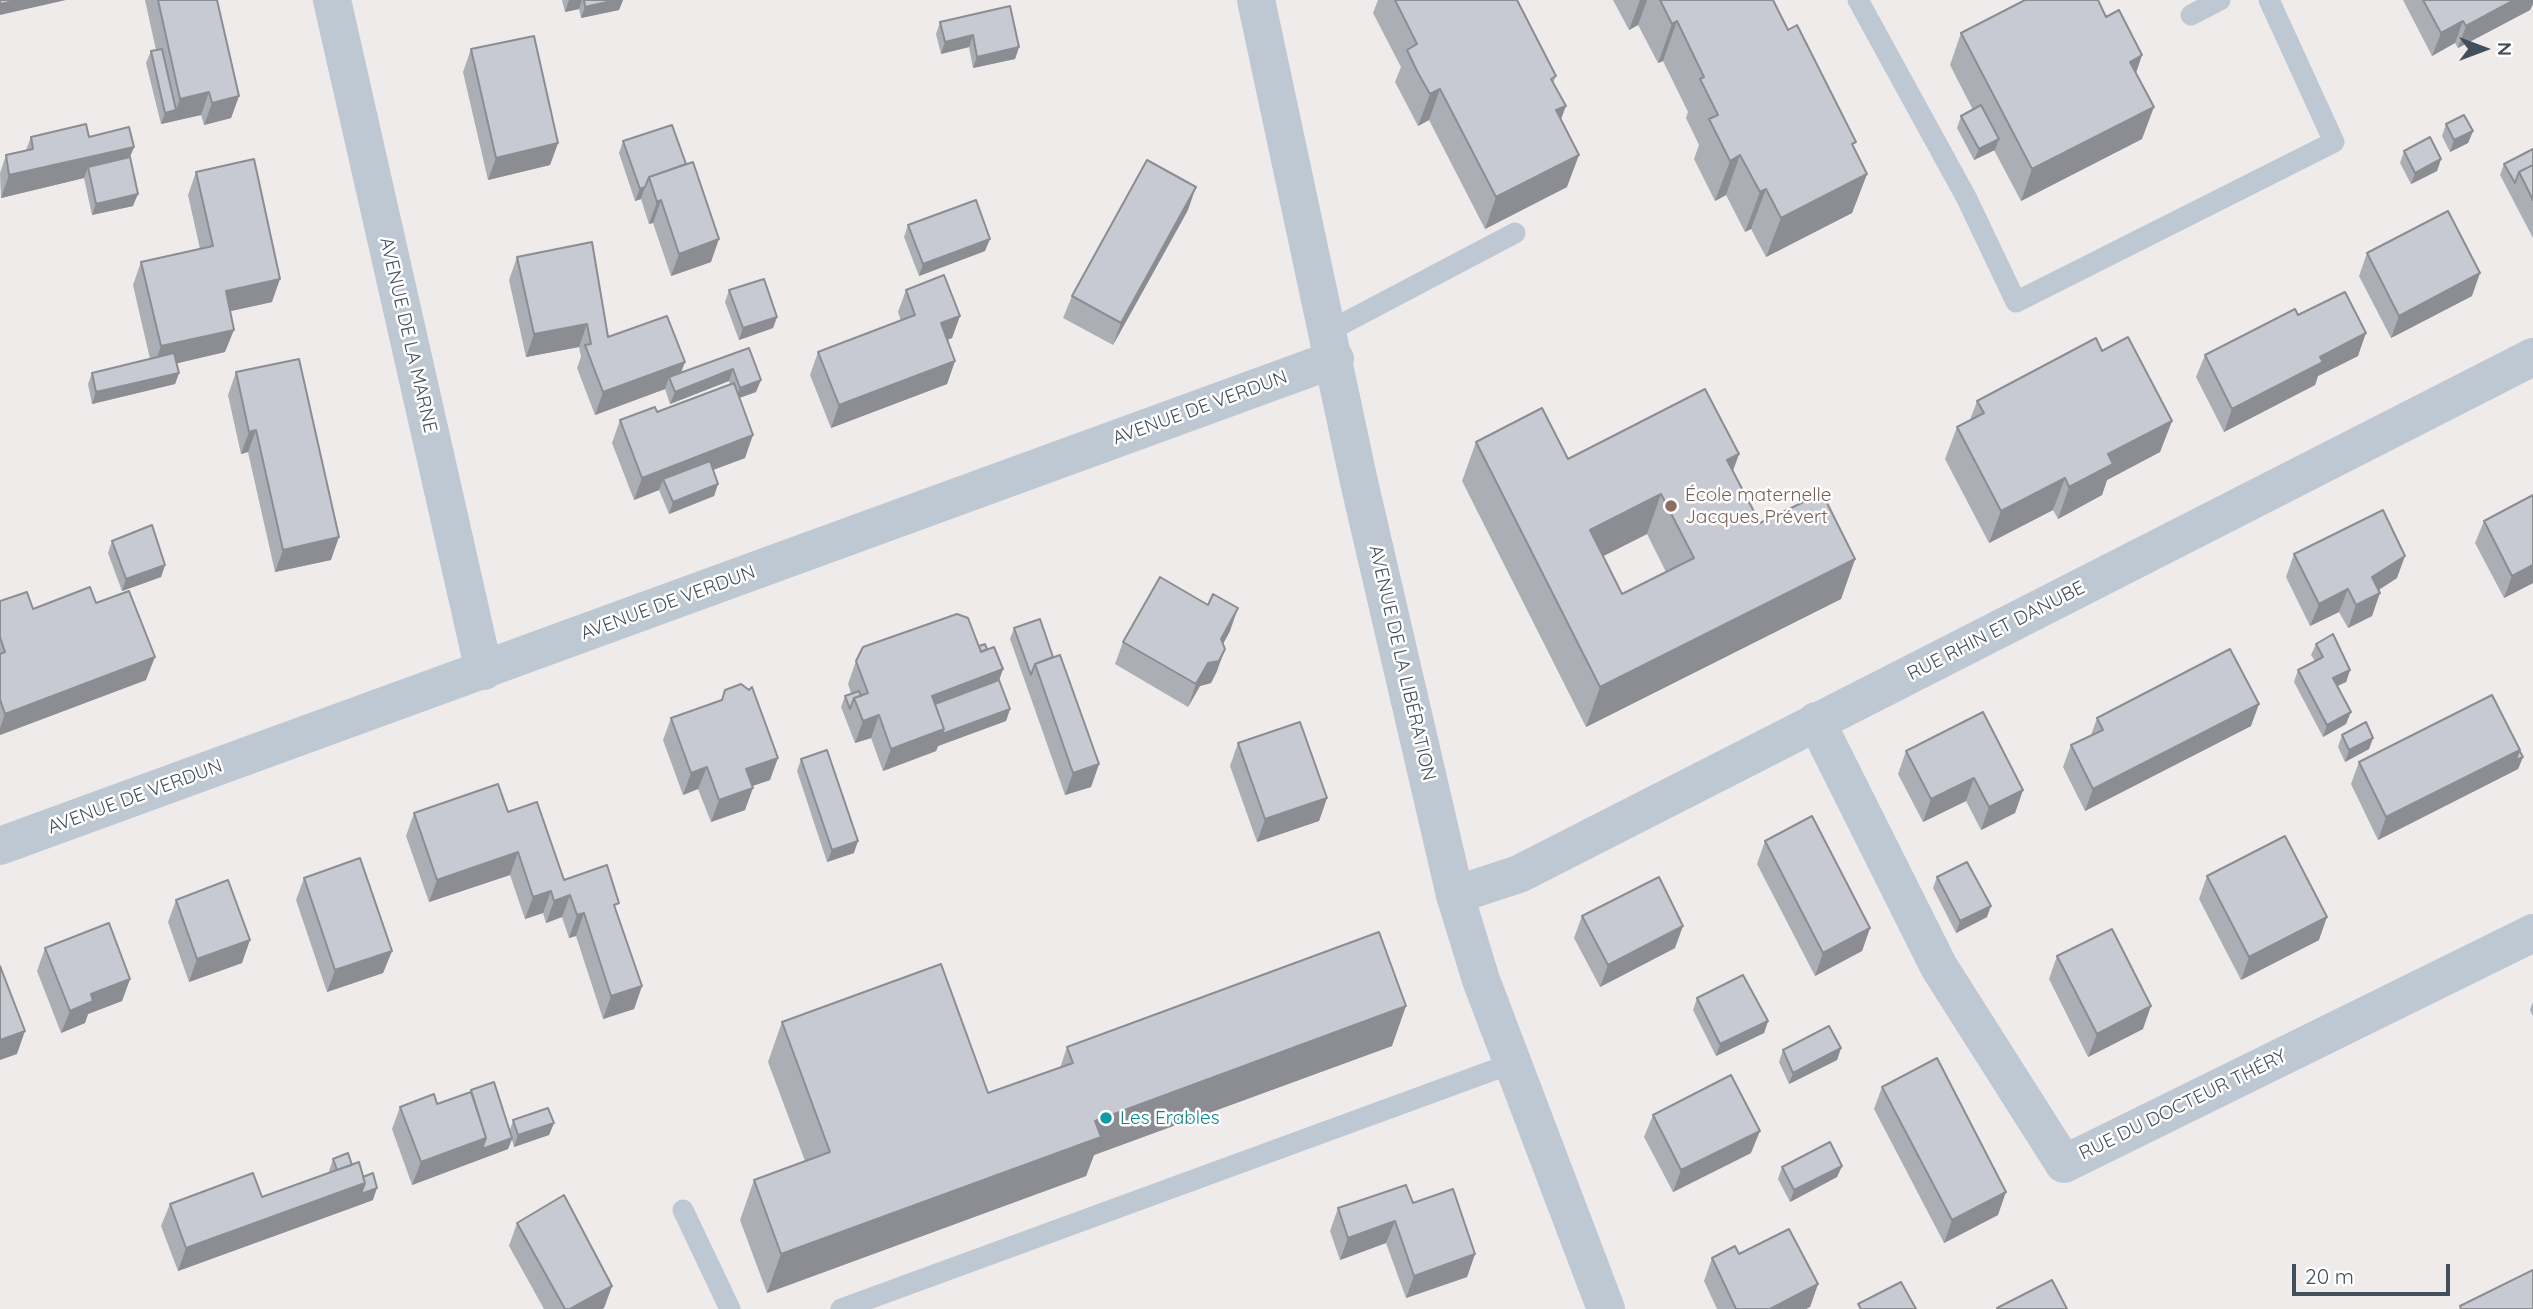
<!DOCTYPE html>
<html>
<head>
<meta charset="utf-8">
<style>
	body { margin:0 }
	#map { position:relative; width:2533px; height:1309px; overflow:hidden; background:#efebeb; font-family:Quicksand,sans-serif }
	canvas { display:block }
	.north { position:absolute; left:2449px; top:14px; width:70px; height:70px; -webkit-text-stroke:5px #fff; paint-order:stroke; rotate:90deg; font-size:19px; font-weight:700; line-height:28px; text-align:center; color:#434e5b }
	.north::after { content:''; display:block; margin:auto; width:24px; height:32px; background:#434e5b; clip-path:polygon(50% 0,100% 100%,50% 72%,0 100%) }
	.scale { position:absolute; left:2292px; top:1264px; width:158px; height:32px; box-sizing:border-box; border:4px solid #434e5b; border-top:0; padding-left:9px; font-size:21px; line-height:24px; white-space:nowrap; color:#434e5b; -webkit-text-stroke:5px #fff; paint-order:stroke }
</style>
</head>
<body>
<div id="map">
<canvas width="2533" height="1309"></canvas>
<div class="north">N</div>
<div class="scale">20 m</div>
</div>
<script>
const ctx = document.querySelector('canvas').getContext('2d');
ctx.lineJoin = 'round';
function shape(rows) {
  const path = new Path2D();
  for (const r of rows) {
    path.moveTo(r[0], r[1]);
    for (let i = 2; i < r.length; i += 2) path.lineTo(r[i], r[i + 1]);
  }
  return path;
}
function strokePath(path, color, width, dash) {
  ctx.strokeStyle = color;
  ctx.lineWidth = width;
  ctx.lineCap = dash ? 'butt' : 'round';
  ctx.setLineDash(dash || []);
  ctx.stroke(path);
}
function paint(path, color) {
  ctx.fillStyle = color;
  ctx.fill(path, 'evenodd');
}
function drawText(font, color, halo, rows, align = 'center') {
  ctx.font = font + ' Quicksand,sans-serif';
  ctx.lineWidth = 5;
  ctx.setLineDash([]);
  ctx.textBaseline = 'middle';
  ctx.strokeStyle = halo;
  ctx.fillStyle = color;
  for (const [text, x, y, turn = 0] of rows) {
    ctx.save();
    ctx.translate(x, y);
    ctx.rotate((+turn || 0) * Math.PI / 180);
    ctx.textAlign = isNaN(turn) ? turn : align;
    if (halo) ctx.strokeText(text, 0, 0);
    ctx.fillText(text, 0, 0);
    ctx.restore();
  }
}
strokePath(shape([
	[1858,0,1966,197,2016,302,2334,142,2269,0],
	[2191,15,2220,0],
	[1329,331,1515,233],
	[683,1210,730,1309],
	[841,1309,1513,1063]
]), '#bdc8d3', 21);
strokePath(shape([
	[332,0,484,671],
	[1816,721,1939,967,2064,1164,2533,933],
	[0,846,1335,359],
	[1455,895,1519,874,2533,357]
]), '#bdc8d3', 38);
strokePath(shape([
	[1256,0,1359,482,1455,895,1481,980,1606,1309]
]), '#bdc8d3', 38);
paint(shape([
	[145,0,217,0,239,96,231,118,204,125,201,115,161,124,146,63,151,51,156,50],
	[562,0,623,0,619,10,581,18,579,9,565,12],
	[1378,0,1517,0,1556,76,1553,83,1561,119,1567,187,1485,229,1429,120,1418,126,1395,82,1401,67,1373,13],
	[1613,0,1773,0,1867,174,1852,213,1766,257,1751,229,1745,232,1726,195,1715,201,1694,159,1699,145,1686,118,1688,112,1663,61,1658,63,1638,25,1629,30],
	[2403,0,2533,0,2533,4,2530,10,2458,48,2455,43,2432,56],
	[2106,17,2142,55,2136,73,2142,139,2021,201,1994,150,1974,160,1957,128,1961,116,1973,110,1950,65,1961,33],
	[940,22,1019,47,1015,59,973,68,969,47,941,54,936,34],
	[471,49,558,143,550,165,488,180,463,72],
	[2446,124,2473,131,2468,143,2450,152,2442,136],
	[31,137,89,137,134,147,130,157,133,206,92,215,84,178,1,198,0,173,6,155,26,150],
	[623,141,711,262,671,276,653,223,649,224,641,199,635,201,619,153],
	[2533,149,2533,238,2500,175,2504,164],
	[2404,151,2441,159,2437,171,2411,184,2400,163],
	[196,172,272,302,230,311,225,352,177,363,179,373,175,384,92,404,88,384,92,373,150,359,133,285,141,262,200,249,188,195],
	[1188,210,1113,345,1063,318,1072,296],
	[908,225,985,251,919,276,904,237],
	[2367,253,2472,296,2391,338,2359,276],
	[517,257,608,337,685,362,681,373,749,348,756,392,739,398,745,458,713,470,718,484,714,496,669,514,659,490,634,500,612,443,620,420,657,412,730,384,729,381,670,404,665,389,595,415,577,368,581,357,579,347,526,357,509,280],
	[729,290,777,317,773,328,739,340,725,302],
	[906,290,960,316,952,338,947,340,955,361,947,384,831,428,810,375,818,352,901,321,898,312],
	[2298,315,2358,356,2318,376,2315,385,2224,432,2196,377,2205,355],
	[2102,351,2172,421,2160,452,2107,480,2102,495,2058,519,2053,510,1989,543,1945,459,1957,427,1970,420,1977,401],
	[236,372,331,560,275,572,248,452,241,454,228,395],
	[1476,442,1568,459,1739,454,1733,471,1760,523,1855,559,1841,599,1586,727,1462,481],
	[1647,534,1666,572,1622,594,1603,556],
	[2484,521,2533,583,2504,598,2475,543],
	[112,541,165,565,161,577,122,591,108,553],
	[2294,554,2397,578,2379,590,2372,616,2348,628,2339,612,2310,626,2286,577],
	[0,601,33,609,96,603,146,680,0,735],
	[1014,628,1053,657,1099,764,1091,787,1065,795,1010,639],
	[1230,631,1223,644,1217,671,1211,683,1200,686,1188,707,1115,664,1123,642],
	[2316,644,2350,670,2346,682,2337,686,2346,724,2323,737,2294,682,2298,670,2315,661,2311,655],
	[979,646,987,649,1003,669,999,680,1010,709,1006,721,938,746,936,751,883,771,871,738,855,743,841,707,845,696,851,693,848,684,856,661],
	[671,718,770,780,752,786,745,810,711,822,698,789,683,795,663,740],
	[2097,718,2251,726,2085,811,2063,767,2071,745,2091,735],
	[2342,735,2373,738,2369,749,2345,762,2338,747],
	[1238,743,1327,798,1319,821,1257,842,1230,766],
	[2519,750,2523,757,2518,769,2378,840,2351,784,2359,762],
	[1906,751,2023,790,2015,813,1981,830,1966,801,1923,822,1898,774],
	[801,759,854,853,827,862,797,771],
	[508,812,564,880,616,911,642,986,634,1009,603,1019,576,936,569,938,562,917,546,923,543,913,525,919,510,875,429,902,406,836,414,813],
	[1765,841,1870,928,1862,951,1815,976,1757,864],
	[2207,876,2319,940,2241,980,2199,899],
	[1937,877,1987,917,1956,933,1933,888],
	[304,878,392,951,383,973,327,992,296,900],
	[176,900,242,963,189,982,168,922],
	[1582,916,1675,948,1600,987,1574,938],
	[45,948,130,979,122,1001,88,1014,85,1023,61,1033,37,971],
	[2057,956,2143,1029,2088,1057,2049,979],
	[1697,998,1768,1021,1764,1033,1716,1056,1693,1010],
	[2533,1002,2533,1016,2530,1010],
	[782,1022,988,1093,1060,1068,1067,1047,1392,1046,1094,1155,1086,1176,767,1293,740,1220,754,1180,805,1161,768,1062],
	[1841,1048,1837,1060,1789,1084,1779,1062,1783,1050],
	[1882,1087,1998,1215,1944,1243,1874,1109],
	[471,1090,510,1130,513,1120,554,1123,549,1135,514,1147,512,1140,508,1149,412,1185,392,1129,400,1107,437,1104,470,1092],
	[1653,1115,1751,1153,1673,1192,1644,1137],
	[333,1159,352,1165,363,1177,373,1200,178,1271,161,1226,170,1204,262,1197,330,1173,329,1171],
	[1842,1166,1837,1177,1790,1202,1778,1179,1782,1167],
	[1413,1203,1475,1254,1467,1277,1406,1298,1386,1243,1340,1260,1330,1231,1338,1208],
	[517,1223,612,1286,604,1308,602,1309,544,1309,509,1246],
	[1739,1254,1818,1284,1810,1307,1806,1309,1717,1309,1704,1281,1712,1258]
]), '#abaeb5');
paint(shape([
	[20,0,66,0,0,15,0,4],
	[569,0,582,0,579,9,565,12],
	[584,0,623,0,619,10,581,18,585,7],
	[1640,0,1647,0,1638,25,1629,30],
	[2514,0,2533,0,2533,4,2530,10,2458,48,2466,26],
	[1677,21,1663,61,1658,63,1672,24],
	[2463,21,2455,43,2432,56,2441,33],
	[973,35,969,47,941,54,945,42],
	[1019,47,1015,59,973,68,977,57],
	[2142,55,2131,87,2130,62],
	[1440,89,1429,120,1418,126,1430,94],
	[209,92,201,115,161,124,165,113,176,110,180,99],
	[239,96,231,118,204,125,212,103],
	[1566,106,1554,138,1556,110],
	[2154,107,2142,139,2021,201,2032,169],
	[2473,131,2468,143,2450,152,2454,140],
	[1999,139,1995,150,1974,160,1979,149],
	[558,143,550,165,488,180,496,158],
	[134,147,125,169,88,167,84,178,1,198,9,175],
	[1579,155,1567,187,1485,229,1496,197],
	[1740,155,1726,195,1715,201,1730,161],
	[2441,159,2437,171,2411,184,2415,173],
	[1867,174,1852,213,1766,257,1781,218],
	[645,187,641,199,635,201,640,189],
	[1196,187,1188,210,1113,345,1121,323],
	[1766,189,1751,229,1745,232,1760,192],
	[138,194,133,206,92,215,96,204],
	[661,200,653,223,649,224,657,202],
	[719,239,711,262,671,276,679,254],
	[990,239,985,251,919,276,923,264],
	[2480,273,2472,296,2391,338,2399,316],
	[280,279,272,302,218,314,226,291],
	[960,316,952,338,933,345,941,323],
	[777,317,773,328,739,340,743,328],
	[587,324,579,347,526,357,534,334],
	[234,330,225,352,153,369,161,346],
	[2366,333,2358,356,2318,376,2315,385,2224,432,2232,409,2320,357],
	[955,361,947,384,831,428,839,405],
	[685,362,676,384,669,377,665,389,595,415,603,392],
	[733,369,729,381,670,404,675,392],
	[179,373,175,384,92,404,96,392],
	[761,380,756,392,736,399,740,388],
	[2172,421,2160,452,2107,480,2102,495,2058,519,2069,487,2108,454],
	[256,430,248,452,241,454,249,432],
	[753,435,745,458,667,487,663,479,659,490,634,500,642,478],
	[1739,454,1724,494,1727,460],
	[2065,478,2053,510,1989,543,2001,511],
	[718,484,714,496,669,514,673,502],
	[1661,494,1647,534,1576,570,1590,530],
	[339,537,331,560,275,572,283,550],
	[2405,556,2397,578,2364,599,2372,577],
	[1855,559,1841,599,1586,727,1600,687],
	[165,565,161,577,122,591,126,579],
	[2533,565,2533,583,2504,598,2512,576],
	[2348,589,2339,612,2310,626,2319,604],
	[2380,593,2372,616,2348,628,2356,605],
	[1238,608,1230,631,1213,662,1221,639],
	[1225,649,1217,671,1211,683,1200,686,1188,707,1196,684,1208,663],
	[155,657,146,680,0,735,0,728,5,714],
	[1003,669,995,692,931,715,932,696],
	[2350,670,2346,682,2329,690,2333,678],
	[2259,704,2251,726,2085,811,2093,789],
	[1010,709,1006,721,938,746,936,751,883,771,891,749,944,729],
	[2351,712,2346,724,2323,737,2327,725],
	[879,715,871,738,855,743,863,721],
	[2373,738,2369,749,2345,762,2349,750],
	[2520,750,2516,760,2523,757,2518,769,2378,840,2386,817],
	[778,758,770,780,738,791,746,769],
	[1099,764,1091,787,1065,795,1073,773],
	[707,767,698,789,683,795,691,773],
	[1974,778,1966,801,1923,822,1931,799],
	[753,788,745,810,711,822,719,800],
	[2023,790,2015,813,1981,830,1989,807],
	[1327,798,1319,821,1257,842,1265,819],
	[858,841,854,853,827,862,832,850],
	[518,852,510,875,429,902,437,880],
	[551,891,543,913,525,919,533,897],
	[570,895,562,917,546,923,554,901],
	[1991,906,1987,917,1956,933,1960,921],
	[584,913,576,936,569,938,577,915],
	[2327,917,2319,940,2241,980,2249,957],
	[1683,926,1675,948,1600,987,1608,965],
	[1870,928,1862,951,1815,976,1823,953],
	[250,940,242,963,189,982,197,959],
	[392,951,383,973,327,992,335,970],
	[130,979,122,1001,88,1014,85,1023,61,1033,70,1011,91,994],
	[642,986,634,1009,603,1019,611,996],
	[1406,1006,1392,1046,1094,1155,1086,1176,767,1293,781,1254,1095,1121],
	[2151,1006,2143,1029,2088,1057,2097,1034],
	[1768,1021,1764,1033,1716,1056,1720,1044],
	[25,1031,17,1054,0,1060,0,1040],
	[1841,1048,1837,1060,1789,1084,1793,1073],
	[554,1123,549,1135,514,1147,518,1135],
	[1760,1131,1751,1153,1673,1192,1681,1170],
	[486,1138,512,1138,508,1149,412,1185,421,1162],
	[1842,1166,1837,1177,1790,1202,1794,1190],
	[365,1183,357,1206,178,1271,186,1248],
	[377,1188,373,1200,357,1206,361,1194],
	[2006,1192,1998,1215,1944,1243,1952,1220],
	[1395,1221,1386,1243,1340,1260,1348,1238],
	[1475,1254,1467,1277,1406,1298,1414,1276],
	[1818,1284,1810,1307,1806,1309,1770,1309],
	[612,1286,604,1308,602,1309,570,1309]
]), '#8b8d93');
const building = shape([
	[0,0,20,0,0,4,0,0],
	[158,0,217,0,239,96,212,103,209,92,180,99,158,0],
	[584,0,616,0,585,7,584,0],
	[1395,0,1517,0,1556,76,1551,79,1566,106,1556,110,1579,155,1496,197,1440,89,1430,94,1418,73,1407,50,1417,44,1395,0],
	[1660,0,1773,0,1788,30,1797,25,1856,142,1852,144,1867,174,1781,218,1766,189,1760,192,1740,155,1730,161,1709,119,1718,115,1700,79,1704,77,1677,21,1672,24,1660,0],
	[2025,0,2098,0,2106,17,2119,10,2142,55,2130,62,2154,107,2032,169,1961,33,2025,0],
	[2423,0,2514,0,2466,26,2463,21,2441,33,2423,0],
	[1010,6,1019,47,977,57,973,35,945,42,940,22,1010,6],
	[534,36,558,143,496,158,471,49,534,36],
	[162,49,176,110,165,113,151,51,162,49],
	[1981,105,1999,139,1979,149,1961,116,1981,105],
	[2464,115,2473,131,2454,140,2446,124,2464,115],
	[86,124,89,137,129,127,134,147,9,175,6,155,33,149,31,137,86,124],
	[672,125,686,164,649,177,645,187,640,189,623,141,672,125],
	[2430,137,2441,159,2415,173,2404,151,2430,137],
	[2533,149,2533,165,2519,172,2515,183,2504,164,2533,149],
	[130,157,138,194,96,204,88,167,130,157],
	[254,159,280,279,226,291,234,330,161,346,141,262,213,246,196,172,254,159],
	[1147,160,1196,187,1121,323,1072,296,1147,160],
	[693,162,719,239,679,254,661,200,657,202,649,177,693,162],
	[2533,165,2533,200,2519,172,2533,165],
	[976,200,990,239,923,264,908,225,976,200],
	[2448,211,2480,273,2399,316,2367,253,2448,211],
	[592,242,608,337,667,316,685,362,603,392,585,345,591,344,587,324,534,334,517,257,592,242],
	[944,275,960,316,941,323,955,361,839,405,818,352,915,315,906,290,944,275],
	[764,279,777,317,743,328,729,290,764,279],
	[2345,292,2366,333,2320,357,2323,362,2232,409,2205,355,2295,309,2298,315,2345,292],
	[2128,337,2172,421,2108,454,2113,464,2069,487,2065,478,2001,511,1957,427,1984,413,1977,401,2096,338,2102,351,2128,337],
	[749,348,761,380,740,388,733,369,675,392,669,377,749,348],
	[174,353,179,373,96,392,92,373,174,353],
	[299,359,339,537,283,550,256,430,249,432,236,372,299,359],
	[734,383,753,435,642,478,620,420,655,407,657,412,734,383],
	[1705,389,1739,454,1727,460,1760,523,1822,493,1855,559,1600,687,1476,442,1542,408,1568,459,1705,389],
	[1661,494,1694,558,1622,594,1590,530,1661,494],
	[710,461,718,484,673,502,663,479,710,461],
	[2533,495,2533,565,2512,576,2484,521,2533,495],
	[2383,510,2405,556,2372,577,2380,593,2356,605,2348,589,2319,604,2294,554,2383,510],
	[152,525,165,565,126,579,112,541,152,525],
	[1160,577,1208,605,1213,594,1238,608,1221,639,1225,649,1219,661,1208,663,1196,684,1123,642,1160,577],
	[90,587,96,603,129,591,155,657,5,714,0,699,0,654,5,652,0,637,0,601,27,592,33,609,90,587],
	[957,614,968,618,981,652,994,647,1003,669,932,696,944,729,891,749,879,715,863,721,854,698,868,693,856,661,863,647,957,614],
	[1040,619,1053,657,1035,664,1031,675,1014,628,1040,619],
	[2333,634,2350,670,2333,678,2351,712,2327,725,2298,670,2323,657,2316,644,2333,634],
	[985,644,987,649,981,652,979,646,985,644],
	[2230,649,2259,704,2093,789,2071,745,2103,730,2097,718,2230,649],
	[1060,655,1099,764,1073,773,1035,664,1060,655],
	[999,680,1010,709,942,734,944,729,935,704,999,680],
	[741,684,749,690,752,687,778,758,746,769,753,788,719,800,707,767,691,773,671,718,722,700,725,690,741,684],
	[859,691,861,696,854,698,850,709,845,696,859,691],
	[2492,695,2520,750,2386,817,2359,762,2492,695],
	[1983,712,2023,790,1989,807,1974,778,1931,799,1906,751,1983,712],
	[1300,722,1327,798,1265,819,1238,743,1300,722],
	[2366,722,2373,738,2349,750,2342,735,2366,722],
	[827,750,858,841,832,850,801,759,827,750],
	[2519,750,2523,757,2516,760,2519,750],
	[498,784,508,812,537,802,564,880,607,865,619,903,614,905,642,986,611,996,584,913,577,915,570,895,554,901,551,891,533,897,518,852,437,880,414,813,498,784],
	[1812,816,1870,928,1823,953,1765,841,1812,816],
	[2285,836,2327,917,2249,957,2207,876,2285,836],
	[360,858,392,951,335,970,304,878,360,858],
	[1967,862,1991,906,1960,921,1937,877,1967,862],
	[1659,877,1683,926,1608,965,1582,916,1659,877],
	[228,880,250,940,197,959,176,900,228,880],
	[109,923,130,979,91,994,93,1001,70,1011,45,948,109,923],
	[2112,929,2151,1006,2097,1034,2057,956,2112,929],
	[1379,932,1406,1006,1095,1121,1101,1137,781,1254,754,1180,830,1152,782,1022,941,964,988,1093,1073,1063,1067,1047,1379,932],
	[0,966,25,1031,0,1040,0,966],
	[1743,975,1768,1021,1720,1044,1697,998,1743,975],
	[1829,1026,1841,1048,1793,1073,1783,1050,1829,1026],
	[1937,1058,2006,1192,1952,1220,1882,1087,1937,1058],
	[1731,1075,1760,1131,1681,1170,1653,1115,1731,1075],
	[494,1082,512,1138,482,1149,486,1138,471,1090,494,1082],
	[471,1092,486,1138,421,1162,400,1107,434,1094,437,1104,471,1092],
	[548,1108,554,1123,518,1135,513,1120,548,1108],
	[1830,1142,1842,1166,1794,1190,1782,1167,1830,1142],
	[348,1153,352,1165,337,1170,333,1159,348,1153],
	[359,1162,365,1183,186,1248,170,1204,253,1173,262,1197,359,1162],
	[373,1173,377,1188,361,1194,365,1183,363,1177,373,1173],
	[1406,1185,1413,1203,1453,1189,1475,1254,1414,1276,1395,1221,1348,1238,1338,1208,1406,1185],
	[564,1195,612,1286,570,1309,565,1309,517,1223,564,1195],
	[1789,1229,1818,1284,1770,1309,1736,1309,1712,1258,1735,1246,1739,1254,1789,1229],
	[2533,1270,2533,1309,2461,1309,2460,1306,2533,1270],
	[2052,1280,2067,1309,1998,1309,1997,1308,2052,1280],
	[1901,1282,1916,1309,1861,1309,1858,1304,1901,1282]
]);
paint(building, '#c7cad2');
strokePath(building, '#8b8d93', 2);
for (const [x, y, r, color] of [
	[1671,506,7,"#8d6e63"],
	[1106,1118,7,"#0f9aa8"]
]) {
  const dot = new Path2D();
  dot.arc(x, y, r, 0, 2 * Math.PI);
  ctx.fillStyle = color;
  ctx.fill(dot);
  strokePath(dot, '#fff', 2.5);
}
drawText('19px', '#434e5b', '#fff', [
	["AVENUE DE LA MARNE",408,335,77],
	["AVENUE DE VERDUN",1200,408,-20],
	["AVENUE DE VERDUN",668,603,-20],
	["RUE RHIN ET DANUBE",1996,631,-27],
	["AVENUE DE LA LIBÉRATION",1402,663,77],
	["AVENUE DE VERDUN",135,797,-20],
	["RUE DU DOCTEUR THÉRY",2183,1105,-26]
]);
drawText('19px', '#785e54', '#fff', [
	["École maternelle",1685,495],
	["Jacques Prévert",1685,517]
], 'left');
drawText('19px', '#0d838f', '#fff', [
	["Les Erables",1120,1118]
], 'left');
</script>
</body>
</html>
